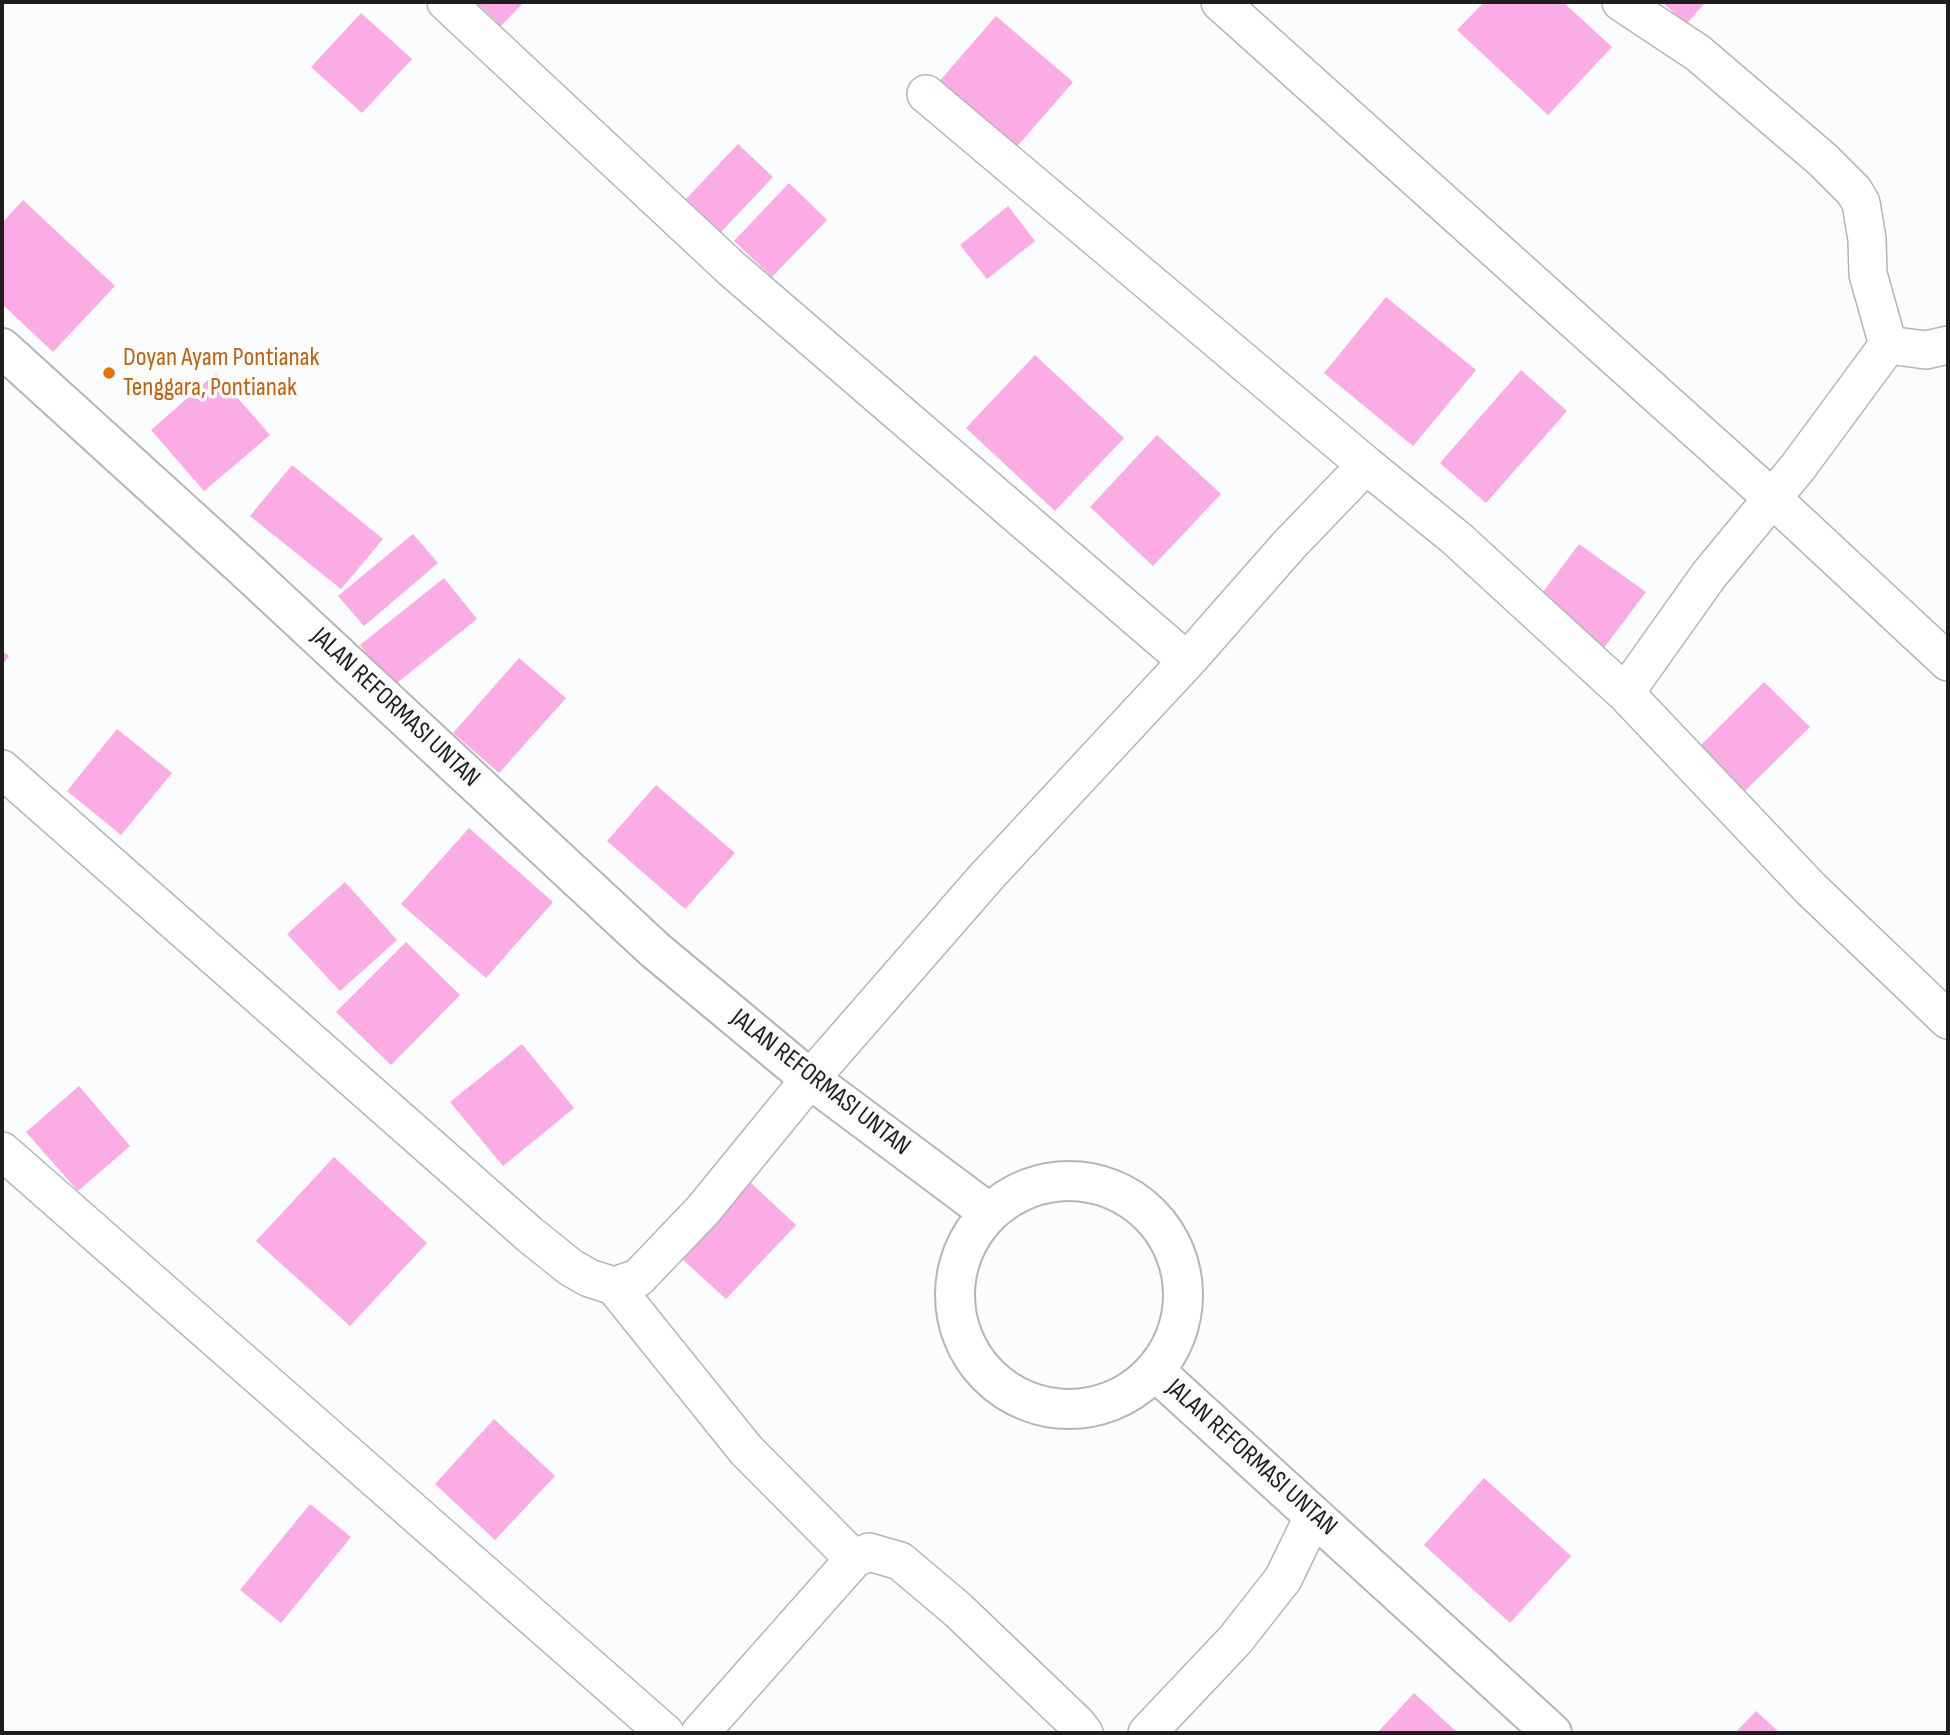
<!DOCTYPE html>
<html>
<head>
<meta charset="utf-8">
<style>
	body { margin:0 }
	#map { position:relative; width:1950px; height:1735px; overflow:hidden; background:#fbfcfd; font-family:"Sofia Sans Condensed",sans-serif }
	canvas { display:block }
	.frame { position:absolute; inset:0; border:4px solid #1e1e1f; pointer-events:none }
</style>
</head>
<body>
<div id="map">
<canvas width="1950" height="1735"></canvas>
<div class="frame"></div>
</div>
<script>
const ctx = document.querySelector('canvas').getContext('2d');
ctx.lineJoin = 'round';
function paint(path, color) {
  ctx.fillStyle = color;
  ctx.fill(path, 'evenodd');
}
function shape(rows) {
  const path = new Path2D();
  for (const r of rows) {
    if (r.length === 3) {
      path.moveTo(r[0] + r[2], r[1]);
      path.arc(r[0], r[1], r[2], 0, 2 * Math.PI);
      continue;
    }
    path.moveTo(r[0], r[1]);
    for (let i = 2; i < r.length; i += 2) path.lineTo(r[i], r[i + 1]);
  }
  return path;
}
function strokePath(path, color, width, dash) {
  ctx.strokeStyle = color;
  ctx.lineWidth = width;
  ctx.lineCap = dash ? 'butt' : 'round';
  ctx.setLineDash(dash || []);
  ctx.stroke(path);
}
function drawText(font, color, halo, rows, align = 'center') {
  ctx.font = font + ' "Sofia Sans Condensed",sans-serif';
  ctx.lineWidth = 7;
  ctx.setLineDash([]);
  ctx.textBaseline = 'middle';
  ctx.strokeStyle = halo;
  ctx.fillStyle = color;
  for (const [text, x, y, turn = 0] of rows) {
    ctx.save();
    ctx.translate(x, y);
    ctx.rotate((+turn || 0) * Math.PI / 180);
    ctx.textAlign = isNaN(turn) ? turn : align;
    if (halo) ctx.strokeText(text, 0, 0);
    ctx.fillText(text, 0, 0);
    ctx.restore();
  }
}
paint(shape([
	[476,2,524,2,501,26],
	[1484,2,1563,2,1612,47,1548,115,1457,30],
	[1662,2,1706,2,1686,24],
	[361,13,412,59,362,113,311,67],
	[996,16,1073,82,1014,150,937,84],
	[738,144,773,177,721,232,686,199],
	[789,183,827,220,772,277,734,241],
	[23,200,115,286,53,352,2,304,2,223],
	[1008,206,1035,241,987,279,960,245],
	[1386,297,1476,370,1413,446,1324,373],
	[1035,355,1124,438,1055,511,966,428],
	[1521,370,1567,411,1486,503,1440,463],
	[216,373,270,435,204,491,151,430],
	[1157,435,1221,494,1153,566,1090,507],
	[292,465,383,539,341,589,250,516],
	[413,534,438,563,364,626,338,596],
	[1579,544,1646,592,1600,653,1534,604],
	[444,578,477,619,393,686,360,645],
	[2,651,9,656,2,665],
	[519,658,566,698,499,773,453,733],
	[1764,682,1810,727,1745,791,1700,746],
	[117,729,172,773,121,835,67,791],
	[656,785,735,853,685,909,607,841],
	[469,828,553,902,486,978,401,904],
	[345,882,397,940,340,991,287,934],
	[406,942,460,995,391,1065,336,1012],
	[522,1044,574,1108,503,1166,450,1102],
	[79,1086,130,1146,78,1191,26,1132],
	[334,1157,427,1243,350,1326,256,1241],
	[750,1182,796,1225,726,1299,679,1256],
	[494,1419,555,1476,495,1540,435,1484],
	[1484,1478,1571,1556,1510,1623,1424,1545],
	[310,1504,351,1537,281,1623,240,1590],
	[1414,1693,1458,1733,1377,1733],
	[1756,1711,1780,1733,1735,1733]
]), '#fbace4');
const minor = shape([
	[446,2,732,269,1187,661],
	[1220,2,1772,498,1948,662],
	[1621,2,1698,53,1823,160,1854,191,1861,203,1867,239,1868,274,1888,345,1798,467,1709,575,1625,693],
	[926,94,1366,465],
	[1888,345,1926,350,1948,345],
	[2,769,529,1234,570,1267,589,1278,614,1286,638,1278,703,1210,810,1079,987,876,1187,661,1289,545,1366,465,1456,538,1625,693,1811,889,1948,1020],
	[2,1151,665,1733],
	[614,1286,746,1450,854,1559],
	[700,1733,854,1559,869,1552,900,1561,958,1610,1077,1724,1084,1733],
	[1147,1733,1235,1640,1283,1579,1314,1515]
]);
const tertiary = shape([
	[2,348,243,567,655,950,810,1079,988,1212],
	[1069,1295,114],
	[1155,1371,1552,1733]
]);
strokePath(minor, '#b4b5b6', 40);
strokePath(tertiary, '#b4b5b6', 42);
strokePath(minor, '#fff', 37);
strokePath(tertiary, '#fff', 38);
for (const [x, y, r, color] of [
	[109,373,7,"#e8710a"]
]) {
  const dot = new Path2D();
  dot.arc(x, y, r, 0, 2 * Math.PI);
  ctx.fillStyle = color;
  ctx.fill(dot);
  strokePath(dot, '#fbfcfd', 2.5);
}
drawText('26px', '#c56008', '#fbfcfd', [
	["Doyan Ayam Pontianak",123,358],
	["Tenggara, Pontianak",123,388]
], 'left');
drawText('26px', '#1e1e1f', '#fbfcfd', [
	["JALAN REFORMASI UNTAN",395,708,43],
	["JALAN REFORMASI UNTAN",820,1083,38],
	["JALAN REFORMASI UNTAN",1251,1458,42]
]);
</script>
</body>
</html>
